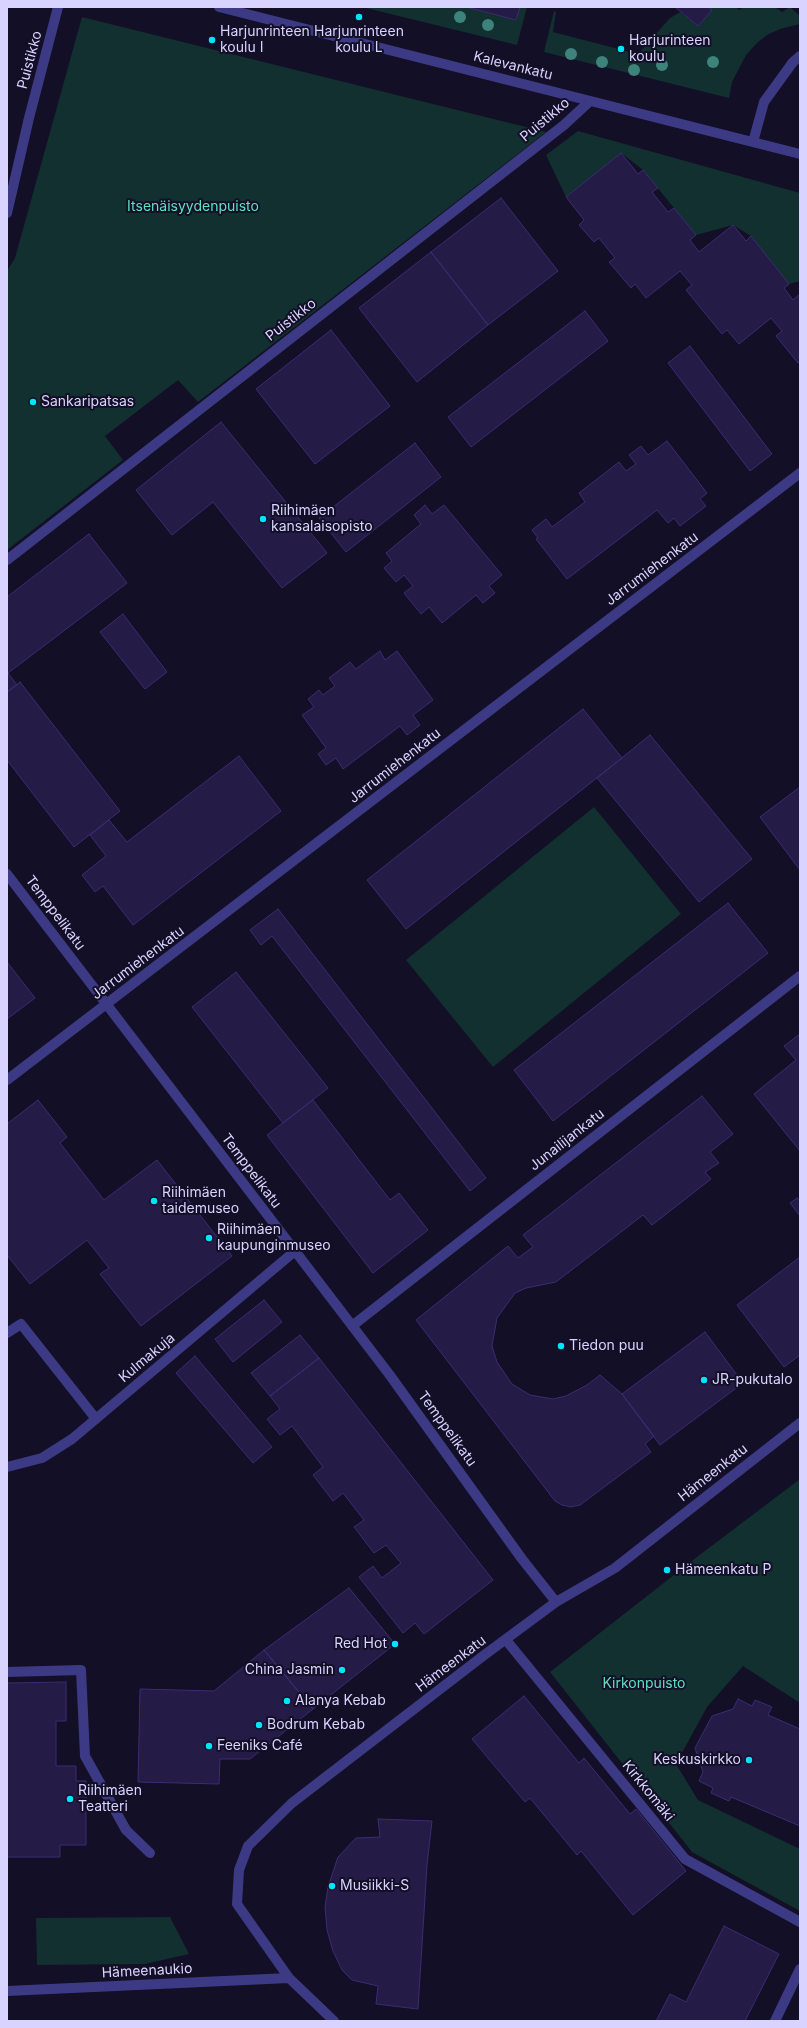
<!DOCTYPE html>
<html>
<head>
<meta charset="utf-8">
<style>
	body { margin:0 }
	#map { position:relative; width:807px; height:2028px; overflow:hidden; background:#130f26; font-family:Inter,sans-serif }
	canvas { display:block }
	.frame { position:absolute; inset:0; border:8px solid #d9d4ff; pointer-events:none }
</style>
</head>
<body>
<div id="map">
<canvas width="807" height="2028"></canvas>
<div class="frame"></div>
</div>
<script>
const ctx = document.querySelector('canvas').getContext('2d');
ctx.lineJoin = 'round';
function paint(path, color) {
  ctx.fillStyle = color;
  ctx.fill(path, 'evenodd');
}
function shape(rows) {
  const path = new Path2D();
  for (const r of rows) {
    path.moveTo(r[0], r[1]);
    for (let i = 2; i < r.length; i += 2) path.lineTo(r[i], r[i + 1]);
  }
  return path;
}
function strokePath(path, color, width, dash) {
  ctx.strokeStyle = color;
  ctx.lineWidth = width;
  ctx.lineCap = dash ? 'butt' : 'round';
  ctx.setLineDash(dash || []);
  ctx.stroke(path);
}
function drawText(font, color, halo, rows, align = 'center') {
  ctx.font = font + ' Inter,sans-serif';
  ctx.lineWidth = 4;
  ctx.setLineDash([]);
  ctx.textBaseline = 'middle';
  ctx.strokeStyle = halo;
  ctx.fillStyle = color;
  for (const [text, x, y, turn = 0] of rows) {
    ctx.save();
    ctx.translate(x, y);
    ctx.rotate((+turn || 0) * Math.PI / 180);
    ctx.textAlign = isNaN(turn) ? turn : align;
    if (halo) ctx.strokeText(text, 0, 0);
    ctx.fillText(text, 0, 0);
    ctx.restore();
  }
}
paint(shape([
	[362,7,466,7,516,20,520,7,527,7,517,45],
	[708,7,735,7,740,10,743,7,775,7,782,12,790,7,800,16,800,24,780,29,767,35,757,43,746,55,732,82,729,98,544,52,554,11,556,12,553,32,638,54,670,18,680,12,698,26,712,10],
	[82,17,546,132,198,402,178,380,105,436,123,460,7,550,7,271,15,258],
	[578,131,800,193,800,281,789,284,751,236,733,225,696,235,643,170,621,153,566,197,546,155],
	[594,807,681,914,493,1067,406,960],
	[800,1479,800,1703,743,1666,707,1707,676,1764,698,1800,800,1849,800,1911,692,1852,550,1672,693,1560],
	[170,1917,189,1954,145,1964,37,1965,36,1918]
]), '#12302f');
const building = shape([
	[466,7,520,7,516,20,466,7],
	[675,7,708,7,712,10,698,26,675,7],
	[621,153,638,174,643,170,658,188,652,192,668,212,674,208,696,235,690,240,699,252,733,225,746,241,751,236,789,284,784,288,793,300,800,294,800,361,798,363,776,336,782,331,771,318,739,344,727,330,722,334,686,290,692,285,680,271,646,298,635,284,631,288,609,262,615,258,599,238,594,242,579,225,584,220,566,197,621,153],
	[501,198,558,271,488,325,431,252,501,198],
	[431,252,488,325,417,382,359,308,431,252],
	[585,311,608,341,471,447,448,417,585,311],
	[331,330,390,406,315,464,256,389,331,330],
	[690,346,772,454,750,471,668,363,690,346],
	[221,422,327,553,282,588,213,502,172,535,136,490,221,422],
	[667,441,707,493,700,499,706,506,680,526,674,518,668,523,657,510,567,579,536,539,538,538,532,530,546,519,552,527,585,502,579,493,619,462,626,471,636,464,629,455,641,446,648,455,667,441],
	[415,443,441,477,346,552,319,518,415,443],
	[425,505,432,514,444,505,502,575,489,586,495,593,483,603,476,595,442,623,429,607,421,614,404,593,413,586,404,575,396,582,384,568,392,561,386,553,421,524,414,515,425,505],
	[89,534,127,583,8,673,17,685,7,692,7,597,89,534],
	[123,614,167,672,145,689,100,632,123,614],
	[380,651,385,660,397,651,433,700,413,715,420,725,407,735,400,726,343,769,336,758,326,765,318,754,326,748,302,715,314,707,308,699,319,690,323,695,335,686,329,678,350,662,356,669,380,651],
	[20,682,120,811,74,847,7,760,7,692,20,682],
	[583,709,622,758,406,929,367,880,583,709],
	[650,735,752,859,699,902,597,778,650,735],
	[239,756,281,811,133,925,103,886,95,892,82,875,106,856,90,835,109,820,127,842,239,756],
	[800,787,800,870,760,817,800,787],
	[728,903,768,953,553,1121,514,1070,728,903],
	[278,909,486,1178,470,1191,272,936,261,945,250,930,278,909],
	[7,962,35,998,7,1019,7,962],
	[236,972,328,1088,283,1123,192,1007,236,972],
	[800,1034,800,1151,754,1094,796,1060,784,1046,800,1034],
	[702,1096,733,1134,710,1152,719,1163,705,1172,711,1179,652,1225,643,1215,556,1282,526,1288,515,1293,497,1318,492,1346,497,1362,512,1384,530,1395,553,1399,566,1396,587,1385,600,1375,622,1394,654,1436,645,1444,651,1452,580,1505,571,1507,562,1505,555,1501,416,1320,508,1246,518,1258,533,1247,523,1235,702,1096],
	[38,1100,67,1137,60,1143,104,1200,157,1160,232,1256,141,1326,100,1274,109,1268,87,1240,30,1284,7,1255,7,1124,38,1100],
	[313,1100,390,1200,399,1193,428,1230,373,1273,267,1135,313,1100],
	[797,1198,800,1201,800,1216,790,1203,797,1198],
	[800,1257,800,1355,784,1367,737,1305,800,1257],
	[264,1300,282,1322,233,1362,215,1339,264,1300],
	[705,1332,743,1383,660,1445,622,1394,705,1332],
	[300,1335,319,1358,270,1396,251,1373,300,1335],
	[195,1356,272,1447,253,1463,176,1373,195,1356],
	[319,1358,493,1580,424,1634,415,1623,403,1633,359,1577,373,1566,382,1578,401,1563,386,1545,374,1553,354,1527,364,1520,343,1493,333,1501,313,1475,323,1467,292,1426,280,1435,267,1419,280,1409,270,1396,319,1358],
	[349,1588,395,1644,313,1709,264,1650,349,1588],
	[264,1650,313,1709,250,1759,220,1759,219,1784,138,1782,140,1689,214,1691,264,1650],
	[66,1682,66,1721,56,1721,56,1766,76,1766,76,1781,86,1781,86,1845,60,1845,60,1857,7,1857,7,1683,66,1682],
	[524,1696,579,1763,584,1758,630,1814,636,1809,686,1871,633,1915,581,1851,577,1855,530,1798,525,1802,472,1739,524,1696],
	[738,1699,752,1706,755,1700,772,1707,768,1715,800,1729,800,1826,731,1797,729,1801,711,1793,713,1788,699,1781,703,1772,695,1748,712,1716,733,1709,738,1699],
	[378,1819,432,1821,427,1865,418,2009,376,2004,378,1986,352,1980,342,1970,333,1951,327,1930,325,1907,328,1887,338,1857,356,1838,380,1837,378,1819],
	[724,1926,779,1954,745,2021,656,2021,670,1994,686,2002,724,1926]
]);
paint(building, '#241b47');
strokePath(building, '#3b2d73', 1);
strokePath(shape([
	[219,7,800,154],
	[753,142,764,102,793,62,800,56],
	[7,213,29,118,58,7],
	[7,560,564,125,590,101],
	[7,874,389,1374,522,1559,556,1602],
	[7,1080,800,473],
	[352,1326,800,976],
	[7,1333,21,1324,96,1419],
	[7,1467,42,1458,72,1439,295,1251],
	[506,1640,685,1859,800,1922],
	[7,1672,81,1670,85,1756,126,1830,150,1853],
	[7,1991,289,1978],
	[334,2021,289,1978,237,1904,239,1870,248,1846,292,1803,483,1656,556,1602,615,1568,800,1423],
	[775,2021,800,1969]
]), '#3d3a85', 10);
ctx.fillStyle = '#3d827b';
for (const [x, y] of [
	[460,17],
	[488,25],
	[571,54],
	[602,62],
	[713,62],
	[662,65],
	[634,70]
]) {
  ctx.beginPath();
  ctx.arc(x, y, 6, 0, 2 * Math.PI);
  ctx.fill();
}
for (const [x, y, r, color] of [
	[359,17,4,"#00e5ff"],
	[212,40,4,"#00e5ff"],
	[621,49,4,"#00e5ff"],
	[33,402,4,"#00e5ff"],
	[263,519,4,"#00e5ff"],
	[154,1201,4,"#00e5ff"],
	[209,1238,4,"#00e5ff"],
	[561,1346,4,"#00e5ff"],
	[704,1380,4,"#00e5ff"],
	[667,1570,4,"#00e5ff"],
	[395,1644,4,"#00e5ff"],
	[342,1670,4,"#00e5ff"],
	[287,1701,4,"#00e5ff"],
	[259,1725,4,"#00e5ff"],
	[209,1746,4,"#00e5ff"],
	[749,1760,4,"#00e5ff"],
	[70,1799,4,"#00e5ff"],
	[332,1886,4,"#00e5ff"]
]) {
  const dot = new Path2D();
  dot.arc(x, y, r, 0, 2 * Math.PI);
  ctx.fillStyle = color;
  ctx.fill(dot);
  strokePath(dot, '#130f26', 1.5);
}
drawText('14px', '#d9d4ff', '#130f26', [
	["Harjunrinteen",220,32],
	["koulu I",220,48],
	["Harjunrinteen",359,32,"center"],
	["koulu L",359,48,"center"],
	["Harjurinteen",629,41],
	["koulu",629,57],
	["Sankaripatsas",41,402],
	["Riihimäen",271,511],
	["kansalaisopisto",271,527],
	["Riihimäen",162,1193],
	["taidemuseo",162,1209],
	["Riihimäen",217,1230],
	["kaupunginmuseo",217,1246],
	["Tiedon puu",569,1346],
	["JR-pukutalo",712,1380],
	["Hämeenkatu P",675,1570],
	["Red Hot",387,1644,"right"],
	["China Jasmin",334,1670,"right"],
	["Alanya Kebab",295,1701],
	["Bodrum Kebab",267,1725],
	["Feeniks Café",217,1746],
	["Keskuskirkko",741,1760,"right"],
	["Riihimäen",78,1791],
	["Teatteri",78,1807],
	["Musiikki-S",340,1886]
], 'left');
drawText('14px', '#d9d4ff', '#130f26', [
	["Puistikko",30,60,-75],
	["Kalevankatu",513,66,14],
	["Puistikko",545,120,-40],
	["Puistikko",291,320,-38],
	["Jarrumiehenkatu",652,569,-37],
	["Jarrumiehenkatu",395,766,-38],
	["Temppelikatu",55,913,53],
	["Jarrumiehenkatu",138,963,-37],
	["Junailijankatu",567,1140,-38],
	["Temppelikatu",251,1171,53],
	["Kulmakuja",147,1358,-40],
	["Temppelikatu",447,1429,54],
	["Hämeenkatu",713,1473,-38],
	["Hämeenkatu",451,1664,-37],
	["Kirkkomäki",648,1791,51],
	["Hämeenaukio",147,1971,-3]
]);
drawText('14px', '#5fe0c0', '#130f26', [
	["Itsenäisyydenpuisto",193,207],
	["Kirkonpuisto",644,1684]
]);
</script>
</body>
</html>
